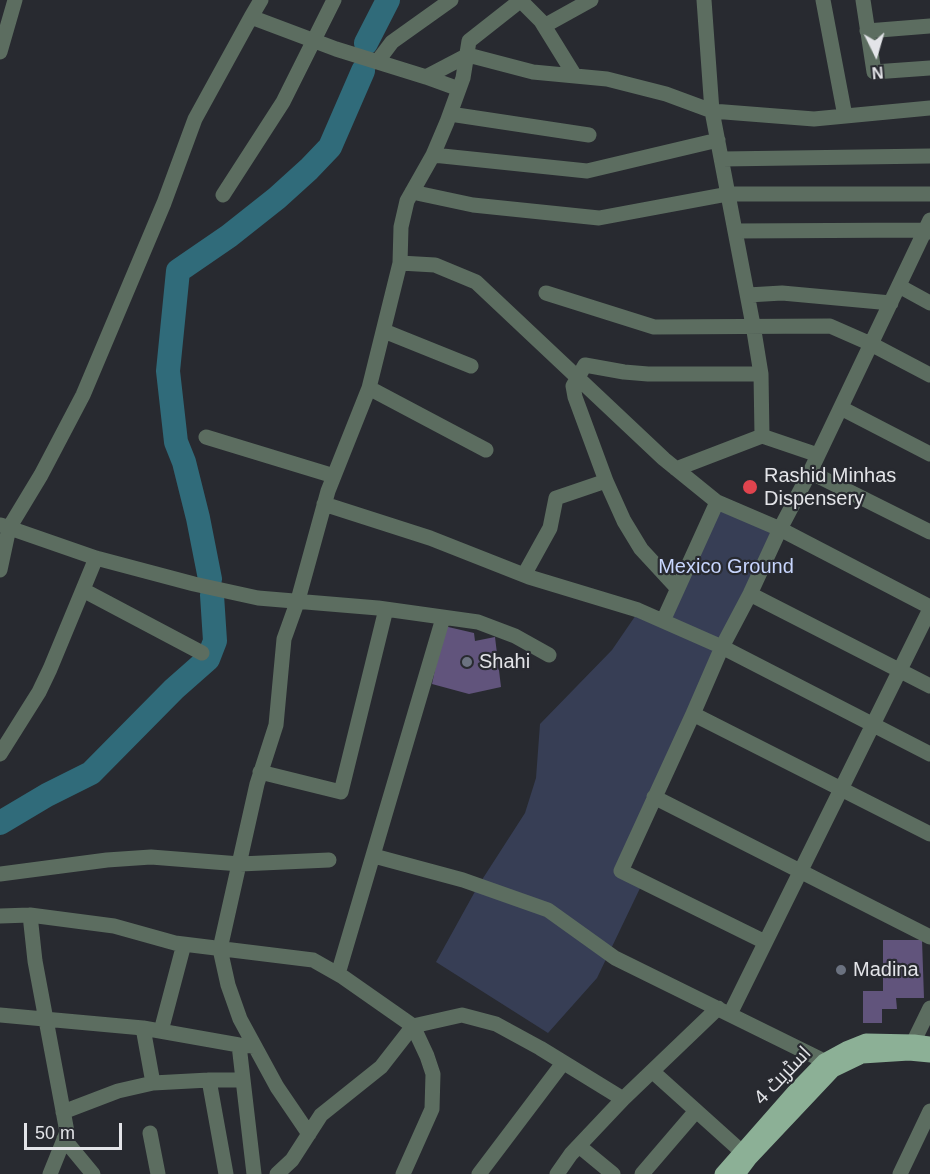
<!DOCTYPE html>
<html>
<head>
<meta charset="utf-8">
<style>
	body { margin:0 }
	#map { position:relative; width:930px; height:1174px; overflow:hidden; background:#282a30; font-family:Helvetica,sans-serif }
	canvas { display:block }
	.north { position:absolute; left:846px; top:24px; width:60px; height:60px; -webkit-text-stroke:4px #282a30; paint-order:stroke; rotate:175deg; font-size:16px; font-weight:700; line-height:24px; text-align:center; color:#e3e4e8 }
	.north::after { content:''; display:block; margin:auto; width:21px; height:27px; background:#e3e4e8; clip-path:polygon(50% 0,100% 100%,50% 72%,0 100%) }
	.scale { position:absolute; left:24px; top:1123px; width:98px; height:27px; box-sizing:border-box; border:3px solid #e3e4e8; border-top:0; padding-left:8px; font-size:18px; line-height:21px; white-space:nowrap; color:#e3e4e8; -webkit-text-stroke:4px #282a30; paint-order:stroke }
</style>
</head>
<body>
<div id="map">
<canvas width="930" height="1174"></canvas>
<div class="north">N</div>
<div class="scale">50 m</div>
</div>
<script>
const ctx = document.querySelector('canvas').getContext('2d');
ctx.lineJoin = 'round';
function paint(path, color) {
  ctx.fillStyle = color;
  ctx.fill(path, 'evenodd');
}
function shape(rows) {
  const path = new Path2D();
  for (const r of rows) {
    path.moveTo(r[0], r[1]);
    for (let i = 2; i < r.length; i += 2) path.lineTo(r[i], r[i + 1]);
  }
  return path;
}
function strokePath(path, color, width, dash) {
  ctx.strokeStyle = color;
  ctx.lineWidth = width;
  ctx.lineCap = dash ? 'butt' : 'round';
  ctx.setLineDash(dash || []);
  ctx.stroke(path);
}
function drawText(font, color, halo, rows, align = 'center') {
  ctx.font = font + ' Helvetica,Cairo,sans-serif';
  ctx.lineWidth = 4.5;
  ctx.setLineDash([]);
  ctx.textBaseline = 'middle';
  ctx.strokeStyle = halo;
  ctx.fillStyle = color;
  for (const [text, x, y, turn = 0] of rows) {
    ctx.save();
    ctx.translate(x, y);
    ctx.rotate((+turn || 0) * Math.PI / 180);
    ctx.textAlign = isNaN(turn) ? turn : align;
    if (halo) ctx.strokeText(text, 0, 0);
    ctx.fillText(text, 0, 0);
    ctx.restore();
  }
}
paint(shape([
	[719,503,780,528,722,646,665,620],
	[638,612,721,647,621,871,643,882,597,978,548,1033,436,962,478,886,525,813,536,778,540,724,612,650]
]), '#373e55');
strokePath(shape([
	[366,43,388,0],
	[210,579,198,518,184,462,176,442,168,371,178,271,229,236,277,198,309,169,330,147,363,71],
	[0,823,47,795,91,773,174,689,208,659,215,641,212,595]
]), '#306b7a', 24);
paint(shape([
	[444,626,474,633,475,641,495,637,501,687,469,694,432,684],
	[883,940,922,940,924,998,896,998,897,1009,882,1009,882,1023,863,1023,863,991,883,991]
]), '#61547c');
strokePath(shape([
	[261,0,251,17,336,49,426,77,459,89],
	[520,0,541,21,575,76],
	[704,0,712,111,753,325,761,374,762,436],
	[823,0,845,116],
	[863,0,874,72,930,68],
	[544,26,591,0],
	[867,31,930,26],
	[0,52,15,0],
	[377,62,392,42,451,0],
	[426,77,468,55,533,72,607,79,666,94,712,111,814,119,930,108],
	[450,114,589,135],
	[433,155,587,171,718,140],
	[722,159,930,156],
	[412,192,473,205,599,218,728,194,930,194],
	[223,195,283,102,334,0],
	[735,231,925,230,930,232],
	[400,263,435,265,476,282,664,459,717,502,780,529,930,607],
	[899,286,930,303],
	[546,293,654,327,830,326,871,344,930,375],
	[748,295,782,293,891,303],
	[384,331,471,366],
	[369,388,486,450],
	[841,408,930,454],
	[206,437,334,476],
	[676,469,762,436,818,455],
	[810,472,930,532],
	[324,504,430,538,529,577,638,610,722,647,930,754],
	[1,525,96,558,194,584,258,598,378,608,478,622,515,636,549,655],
	[0,570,9,528,41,475,83,395,164,203,195,119,251,17],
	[524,575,550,528,556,498,606,481],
	[677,588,641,549,624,521,606,481,575,397,573,386,585,365,624,372,648,374,761,374],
	[83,590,202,653],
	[750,594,930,686],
	[663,621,717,502],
	[693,714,930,834],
	[0,754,39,692,50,669,96,558],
	[260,772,341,792,386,609],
	[654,797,930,937],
	[374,856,463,880,548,910,615,958,824,1061],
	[0,874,107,860,151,857,240,864,329,860],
	[30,915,35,961,67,1132,50,1174],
	[0,916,30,915,114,926,175,943,313,960,343,977,413,1026,462,1015,496,1024,540,1048,623,1099],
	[765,942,621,871,693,714,722,647,750,594,780,529,810,472,930,220],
	[338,974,443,618],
	[730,1014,930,609],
	[0,1015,143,1028,239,1045,254,1046],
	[143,1028,153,1083],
	[161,1031,184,944],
	[239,1045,254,1174],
	[909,1051,930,1008],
	[652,1071,742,1152],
	[209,1080,226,1174],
	[63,1112,118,1091,153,1083,209,1080,243,1080],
	[150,1133,158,1174],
	[309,1134,277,1087,240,1019,228,985,220,949,257,784,276,725,284,639,298,600,328,491,369,388,400,263,401,227,407,201,433,155,447,122,463,78,469,41,521,0],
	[64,1139,93,1174],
	[579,1146,613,1174],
	[277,1174,292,1160,321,1115,381,1067,413,1026,427,1056,433,1074,432,1109,403,1174],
	[479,1174,563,1063],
	[557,1174,571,1154,623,1099,718,1008],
	[642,1174,696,1111],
	[900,1174,930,1111]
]), '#5c6d60', 15);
strokePath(shape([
	[722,1174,794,1092,824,1061,846,1049,866,1041,914,1042,930,1044],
	[738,1174,750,1158,833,1070,862,1056,909,1053,930,1055]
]), '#8cb096', 15);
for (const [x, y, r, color] of [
	[750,487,8,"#e0444e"],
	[467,662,6,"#6b7280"],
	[841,970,6,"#6b7280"]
]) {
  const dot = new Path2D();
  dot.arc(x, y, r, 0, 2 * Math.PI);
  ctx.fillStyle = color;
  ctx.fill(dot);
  strokePath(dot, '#282a30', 2);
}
drawText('20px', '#e3e4e8', '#282a30', [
	["Rashid Minhas",764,476],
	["Dispensery",764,499],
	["Shahi",479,662],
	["Madina",853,970]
], 'left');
drawText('20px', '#c8d6fe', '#282a30', [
	["Mexico Ground",726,567]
]);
drawText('20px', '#e3e4e8', '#282a30', [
	["اسٹریٹ 4",783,1076,-46]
]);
</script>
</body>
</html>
